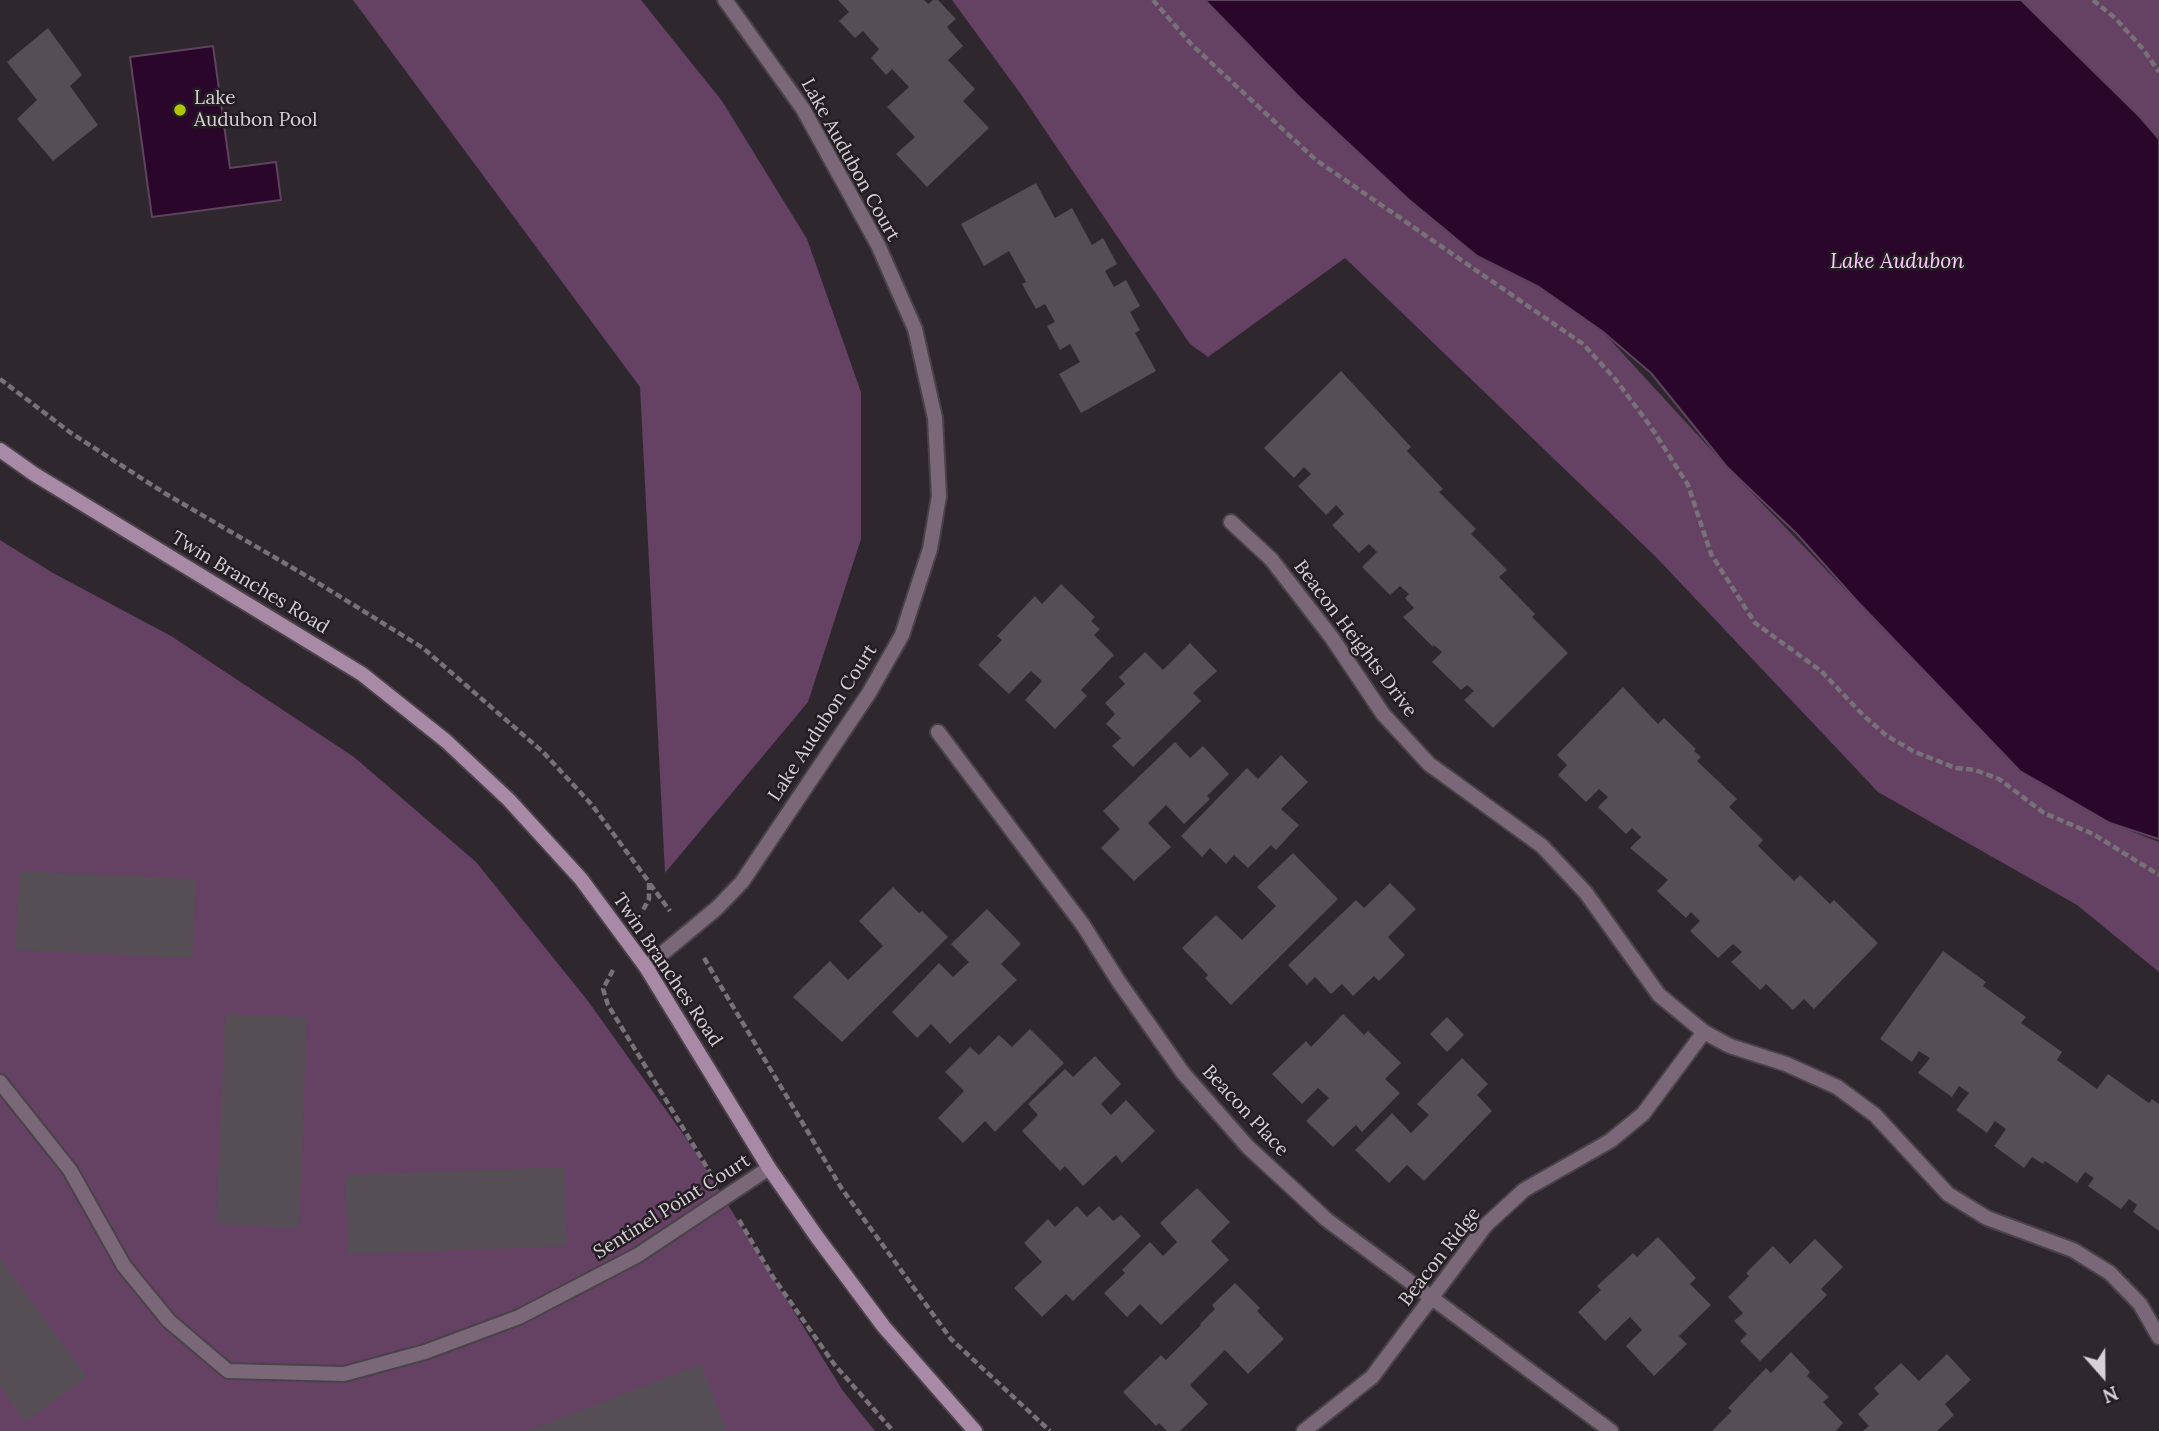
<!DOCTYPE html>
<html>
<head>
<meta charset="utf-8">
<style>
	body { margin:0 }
	#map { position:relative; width:2159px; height:1431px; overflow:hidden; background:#2e282e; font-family:Lora,serif }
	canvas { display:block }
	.north { position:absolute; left:2068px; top:1340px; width:70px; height:70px; -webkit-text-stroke:5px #241e24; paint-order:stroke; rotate:159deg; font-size:19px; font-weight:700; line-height:28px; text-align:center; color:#d5d1d5 }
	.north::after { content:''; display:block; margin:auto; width:24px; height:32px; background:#d5d1d5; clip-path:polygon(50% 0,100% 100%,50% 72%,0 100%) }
</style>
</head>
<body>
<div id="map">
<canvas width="2159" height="1431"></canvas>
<div class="north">N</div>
</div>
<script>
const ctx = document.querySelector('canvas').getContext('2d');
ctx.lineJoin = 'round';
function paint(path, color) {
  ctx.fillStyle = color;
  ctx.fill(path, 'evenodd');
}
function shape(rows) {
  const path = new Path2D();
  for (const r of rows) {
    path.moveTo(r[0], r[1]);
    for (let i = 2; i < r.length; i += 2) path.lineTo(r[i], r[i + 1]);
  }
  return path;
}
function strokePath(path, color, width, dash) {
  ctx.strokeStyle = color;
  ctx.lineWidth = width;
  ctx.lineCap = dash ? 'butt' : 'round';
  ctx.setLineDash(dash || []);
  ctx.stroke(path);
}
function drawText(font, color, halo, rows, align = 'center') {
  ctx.font = font + ' Lora,serif';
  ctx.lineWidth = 5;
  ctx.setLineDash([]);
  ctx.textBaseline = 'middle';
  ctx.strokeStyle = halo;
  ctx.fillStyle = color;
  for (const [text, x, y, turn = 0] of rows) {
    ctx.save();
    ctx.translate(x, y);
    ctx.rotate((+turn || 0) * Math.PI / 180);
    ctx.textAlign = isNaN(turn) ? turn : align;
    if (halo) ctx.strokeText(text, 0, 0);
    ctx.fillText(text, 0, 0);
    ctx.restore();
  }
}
paint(shape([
	[353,0,641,0,722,101,807,239,861,392,861,539,808,702,665,873,640,387],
	[952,0,1205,0,1300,98,1408,199,1477,256,1539,287,1602,331,1727,467,2020,771,2110,823,2159,842,2159,972,2077,905,1878,792,1656,557,1345,258,1208,357,1190,344,1020,93],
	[2021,0,2159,0,2159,139,2140,117],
	[0,540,53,573,171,636,354,757,476,862,588,1001,693,1148,843,1391,875,1431,0,1431]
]), '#654164');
const water = shape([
	[1205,0,2021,0,2140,117,2159,139,2159,839,2110,823,2020,771,1857,601,1797,534,1727,467,1651,373,1602,331,1539,287,1477,256,1408,199,1300,98,1205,0],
	[213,46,230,168,276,162,281,200,152,217,130,57,213,46]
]);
paint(water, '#2a062a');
strokePath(water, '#5d435d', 2);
paint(shape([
	[838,0,924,0,928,4,933,0,938,0,956,19,947,27,963,46,948,60,975,89,963,101,989,128,927,187,896,154,915,137,887,107,909,87,892,69,886,75,871,58,879,49,863,31,855,38,839,21,849,12],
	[48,28,82,75,70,86,98,125,53,161,17,119,37,100,7,62],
	[1036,183,1055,218,1072,208,1092,245,1103,238,1117,264,1105,271,1114,287,1126,280,1140,306,1130,312,1140,330,1135,333,1156,371,1081,413,1059,374,1080,362,1070,344,1060,350,1047,326,1055,322,1045,304,1036,309,1022,284,1026,282,1009,251,984,266,961,224],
	[1341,371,1411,447,1407,451,1443,489,1439,492,1476,529,1471,534,1507,570,1499,577,1535,614,1532,617,1568,653,1493,728,1464,700,1474,691,1467,685,1461,690,1432,662,1442,652,1434,645,1433,647,1403,617,1414,608,1405,598,1409,594,1400,586,1390,595,1362,567,1377,552,1369,544,1359,553,1332,525,1344,514,1336,505,1326,515,1298,486,1311,474,1304,467,1294,478,1264,448],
	[1061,584,1095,617,1091,621,1100,629,1094,635,1114,655,1081,690,1087,696,1055,729,1025,700,1042,681,1031,671,1009,694,978,665,1002,640,997,636,1035,596,1042,604],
	[1190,643,1217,671,1193,693,1201,701,1133,767,1112,746,1121,738,1106,724,1115,714,1105,703,1125,684,1119,677,1145,652,1163,670],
	[1623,687,1658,724,1664,718,1696,749,1694,751,1701,757,1697,761,1737,799,1729,807,1763,840,1758,846,1794,881,1800,875,1830,904,1834,900,1878,943,1814,1009,1804,999,1793,1010,1766,984,1760,990,1731,962,1742,952,1733,944,1718,958,1690,931,1700,921,1691,912,1686,918,1657,891,1668,880,1630,848,1641,837,1632,828,1626,834,1598,807,1608,797,1599,789,1586,802,1558,775,1567,765,1557,755],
	[1175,742,1190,758,1203,746,1229,774,1207,796,1210,799,1184,824,1166,805,1148,823,1171,847,1134,881,1101,848,1120,829,1103,811],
	[1281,755,1308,782,1281,809,1299,825,1276,850,1271,845,1248,868,1234,855,1226,864,1210,848,1202,857,1181,836,1247,768,1258,779],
	[1293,853,1338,899,1231,1005,1205,978,1208,975,1182,948,1216,915,1242,940,1276,906,1257,887],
	[20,871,196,879,192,958,15,950],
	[1390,883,1416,909,1388,937,1405,955,1379,981,1374,976,1353,996,1342,984,1331,994,1315,977,1307,985,1288,965,1356,900,1364,908],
	[893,887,919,913,922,911,948,937,842,1042,793,997,830,961,848,980,883,946,859,921],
	[987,909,1021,944,1001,964,1017,980,950,1044,931,1024,917,1038,892,1012,939,963,953,977,969,962,951,944],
	[1943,951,1986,982,1983,986,2026,1017,2021,1023,2062,1052,2057,1060,2097,1089,2108,1074,2149,1103,2152,1099,2159,1104,2159,1231,2133,1212,2137,1205,2129,1199,2121,1209,2088,1186,2094,1178,2085,1172,2077,1183,2045,1161,2043,1164,2032,1157,2024,1168,1994,1146,2006,1129,1995,1121,1987,1133,1956,1110,1969,1093,1959,1086,1952,1097,1918,1073,1930,1058,1919,1051,1912,1062,1880,1039],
	[225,1014,307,1017,299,1228,216,1224],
	[1343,1014,1364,1035,1368,1031,1401,1063,1385,1079,1400,1093,1362,1132,1356,1125,1333,1147,1306,1121,1329,1098,1318,1088,1302,1104,1272,1074,1306,1041,1311,1047],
	[1447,1017,1464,1035,1447,1052,1430,1034],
	[1030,1029,1064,1063,995,1132,985,1121,963,1143,938,1118,964,1091,945,1072,970,1047,979,1055,999,1035,1012,1047],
	[1095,1056,1121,1084,1101,1104,1111,1115,1126,1100,1155,1131,1122,1163,1116,1155,1083,1186,1065,1166,1060,1171,1022,1131,1038,1115,1028,1104,1065,1069,1073,1077],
	[1462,1058,1488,1084,1477,1095,1492,1111,1424,1181,1407,1165,1389,1183,1355,1150,1392,1113,1411,1133,1429,1115,1417,1104],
	[564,1167,567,1246,348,1254,345,1175],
	[1197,1188,1230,1222,1211,1241,1229,1260,1161,1325,1140,1304,1127,1317,1104,1293,1125,1273,1122,1270,1150,1242,1163,1256,1177,1242,1160,1223],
	[1077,1206,1087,1217,1099,1206,1113,1221,1121,1215,1141,1236,1073,1301,1066,1294,1042,1317,1014,1288,1042,1262,1024,1243,1048,1219,1055,1227],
	[1658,1237,1696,1278,1690,1284,1711,1305,1679,1336,1687,1344,1654,1376,1626,1346,1642,1330,1630,1317,1605,1341,1578,1312,1601,1290,1597,1286,1633,1253,1637,1257],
	[1815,1239,1843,1267,1821,1289,1827,1295,1760,1361,1740,1341,1747,1334,1734,1321,1743,1313,1728,1297,1749,1276,1746,1273,1773,1246,1790,1264],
	[0,1258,87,1377,25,1422,0,1386],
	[1235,1283,1260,1308,1257,1311,1284,1339,1248,1374,1225,1350,1190,1385,1208,1404,1180,1431,1167,1431,1159,1423,1156,1426,1123,1392,1161,1355,1166,1360,1201,1325,1200,1324,1215,1309,1212,1305],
	[1791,1352,1810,1372,1807,1376,1829,1397,1823,1402,1843,1423,1836,1431,1712,1431,1732,1411,1728,1408,1766,1368,1771,1373],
	[1947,1354,1971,1380,1945,1404,1954,1415,1937,1431,1863,1431,1869,1426,1858,1414,1879,1394,1874,1388,1901,1363,1919,1381],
	[701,1364,726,1431,527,1431]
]), '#554e55');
const minor = shape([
	[1231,522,1271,559,1332,638,1383,714,1429,764,1542,846,1586,893,1659,995,1704,1032,1730,1046,1786,1064,1837,1087,1875,1115,1948,1194,1987,1218,2073,1250,2110,1273,2140,1304,2159,1337],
	[938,732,1083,925,1119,982,1183,1073,1248,1147,1327,1220,1611,1431],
	[646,967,717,908,742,882,869,693,902,635,930,549,939,496,935,418,915,329,878,245,803,109,725,0],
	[0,1082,70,1170,124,1266,169,1321,228,1371,344,1374,425,1352,519,1317,638,1255,769,1168],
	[1304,1431,1372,1377,1486,1225,1524,1190,1610,1141,1643,1114,1704,1032]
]);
const secondary = shape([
	[0,450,34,474,362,674,446,741,509,800,581,879,646,967,769,1168,817,1237,884,1327,975,1431]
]);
strokePath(minor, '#494349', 18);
strokePath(secondary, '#494349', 18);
strokePath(shape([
	[1153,0,1192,45,1316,160,1583,344,1616,380,1651,427,1688,485,1711,554,1755,623,1821,671,1864,716,1887,736,1915,752,1956,768,1975,770,1999,779,2044,813,2093,834,2159,875],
	[2093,0,2115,18,2143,49,2159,72],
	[0,379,71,433,166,494,310,578,423,648,543,752,592,805,649,882,649,899,642,912],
	[650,884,670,911],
	[704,958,842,1189,951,1339,1050,1431],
	[613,970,603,989,608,1005,711,1174],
	[739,1220,773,1277,834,1364,893,1431]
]), '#777277', 4.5, [7, 3.5]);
strokePath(minor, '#7a6879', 14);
strokePath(secondary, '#a88aa6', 14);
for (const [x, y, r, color] of [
	[180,110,7,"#afc506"]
]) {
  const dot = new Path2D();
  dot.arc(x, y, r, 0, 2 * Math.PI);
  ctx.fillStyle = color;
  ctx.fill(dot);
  strokePath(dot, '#241e24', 2.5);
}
drawText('19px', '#d5d1d5', '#241e24', [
	["Lake",194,99],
	["Audubon Pool",194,121]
], 'left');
drawText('19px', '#d5d1d5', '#241e24', [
	["Lake Audubon Court",850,160,61],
	["Twin Branches Road",250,583,31],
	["Beacon Heights Drive",1355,639,53],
	["Lake Audubon Court",823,723,-57],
	["Twin Branches Road",667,970,56],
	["Beacon Place",1245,1111,47],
	["Sentinel Point Court",672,1207,-32],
	["Beacon Ridge",1440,1257,-52]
]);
drawText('italic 21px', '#ffcbfd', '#241e24', [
	["Lake Audubon",1897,262]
]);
</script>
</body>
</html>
